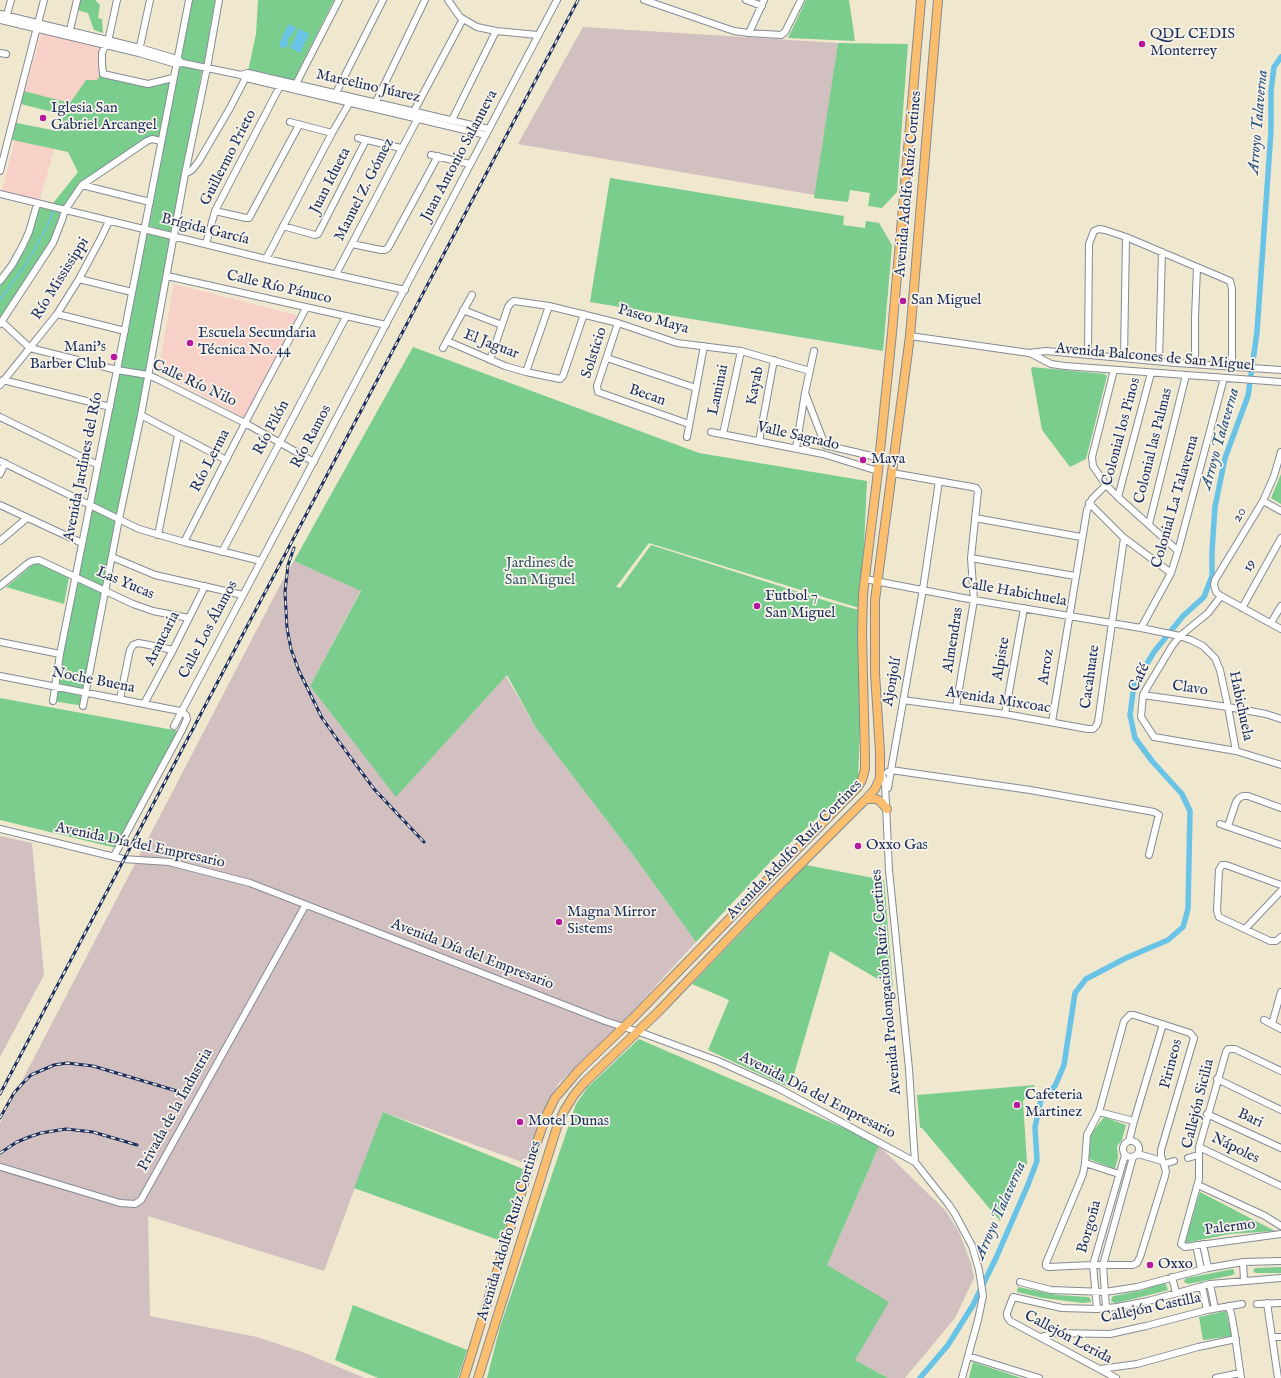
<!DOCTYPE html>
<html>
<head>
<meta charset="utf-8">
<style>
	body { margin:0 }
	canvas { display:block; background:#efe7ce }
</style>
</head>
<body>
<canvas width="1281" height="1378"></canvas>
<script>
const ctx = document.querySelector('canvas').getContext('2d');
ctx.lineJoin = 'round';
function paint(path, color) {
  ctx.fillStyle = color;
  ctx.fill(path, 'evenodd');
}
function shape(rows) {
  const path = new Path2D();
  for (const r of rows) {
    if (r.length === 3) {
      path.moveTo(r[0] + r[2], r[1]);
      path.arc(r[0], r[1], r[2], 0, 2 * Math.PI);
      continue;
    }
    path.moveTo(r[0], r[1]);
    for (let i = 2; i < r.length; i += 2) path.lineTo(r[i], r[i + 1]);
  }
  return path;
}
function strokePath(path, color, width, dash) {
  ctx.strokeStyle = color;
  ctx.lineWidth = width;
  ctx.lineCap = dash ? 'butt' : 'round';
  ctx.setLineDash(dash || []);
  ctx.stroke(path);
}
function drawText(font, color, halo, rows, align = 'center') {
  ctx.font = font + ' "IM FELL English",serif';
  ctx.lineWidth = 3.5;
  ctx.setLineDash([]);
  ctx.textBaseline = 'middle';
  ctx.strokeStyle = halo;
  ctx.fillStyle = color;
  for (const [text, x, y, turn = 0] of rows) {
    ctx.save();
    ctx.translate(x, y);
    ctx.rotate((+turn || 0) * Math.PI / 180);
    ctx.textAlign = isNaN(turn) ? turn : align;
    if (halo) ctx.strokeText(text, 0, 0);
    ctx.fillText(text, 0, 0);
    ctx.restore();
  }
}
paint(shape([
	[41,33,101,48,100,74,97,80,86,80,70,103,25,92],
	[15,139,54,149,40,200,2,190],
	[174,284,296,315,298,317,244,418,158,371]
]), '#f7d1c8');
paint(shape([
	[583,27,838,43,815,195,518,144],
	[294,561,361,590,310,686,396,796,506,676,536,728,631,852,696,942,618,1027,558,1084,525,1163,383,1112,324,1271,148,1216,150,1316,257,1337,305,1353,365,1378,0,1378,0,1123,277,591],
	[0,836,32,843,44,975,0,1057],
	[879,1146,945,1210,959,1232,971,1263,974,1278,955,1318,905,1378,888,1378,855,1360,827,1265]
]), '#d2bfc0');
paint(shape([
	[79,0,95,0,100,5,98,18,102,19,103,33,94,30,88,13,77,10],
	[191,0,215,0,204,64,183,59,181,56],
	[258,0,334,0,294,80,248,71,256,34],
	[806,0,849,0,855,41,788,38],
	[838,43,908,44,897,192,882,208,868,206,870,193,850,190,848,202,814,198],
	[179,65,202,71,171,232,149,226],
	[102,71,148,84,173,78,161,141,152,139,88,180,65,210,58,232,0,324,0,281,22,247,37,204,50,207,78,172,68,152,8,139,12,122,57,131,60,114,17,103,20,90,70,103,86,80,97,80],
	[610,178,844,216,843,225,865,228,866,221,879,223,892,245,883,351,590,302],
	[144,229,174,236,83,706,53,701],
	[413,347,699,453,867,481,861,609,862,670,858,780,773,859,696,942,631,852,536,728,507,675,396,797,310,686,361,591,294,561],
	[649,543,859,608,859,609,855,609,833,603,651,545,620,588,616,587],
	[1032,367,1105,374,1107,376,1086,459,1070,467,1042,430,1031,368],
	[1281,474,1281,504,1271,498],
	[36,562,69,577,64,604,6,587],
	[0,698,179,731,116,848,0,820],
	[806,865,884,880,893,988,830,951,790,1088,708,1050,729,1000,692,984],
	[639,1039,851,1131,879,1146,827,1265,889,1302,855,1360,888,1378,487,1378,500,1327,576,1104,588,1087],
	[1035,1085,1023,1101,1027,1163,1000,1221,922,1128,920,1128,917,1095],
	[383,1112,523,1169,501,1241,354,1188],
	[1104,1117,1126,1125,1122,1140,1117,1146,1118,1157,1115,1169,1089,1159,1091,1134],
	[1200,1192,1275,1231,1230,1234,1185,1243],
	[1281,1267,1281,1273,1256,1273,1253,1271,1255,1268],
	[1233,1269,1235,1273,1233,1275,1188,1284,1184,1282,1185,1279,1187,1278],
	[1165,1282,1168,1290,1157,1293,1120,1302,1115,1303,1111,1301,1112,1297,1114,1296,1143,1290],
	[1018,1287,1057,1295,1089,1297,1091,1300,1091,1302,1083,1303,1043,1298,1017,1292],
	[353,1305,467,1350,458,1378,378,1378,335,1360],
	[1226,1311,1232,1336,1203,1340,1199,1317],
	[973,1362,1021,1378,969,1378]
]), '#7bcd8e');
paint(shape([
	[288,25,292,25,296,29,287,40,289,44,287,46,283,48,280,47,280,42],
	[299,29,309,34,300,53,290,48]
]), '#68c3e6');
strokePath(shape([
	[0,300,28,261,47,227,54,209]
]), '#68c3e6', 1.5);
strokePath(shape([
	[920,1378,948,1345,973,1305,996,1258,1027,1187,1037,1161,1035,1127,1041,1100,1055,1086,1064,1065,1075,993,1086,979,1126,958,1168,940,1183,927,1188,909,1190,811,1182,794,1152,761,1135,738,1130,715,1134,685,1154,652,1183,616,1204,597,1212,576,1212,551,1215,507,1225,458,1248,396,1257,332,1271,131,1271,91,1274,67,1281,57]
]), '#68c3e6', 5.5);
const minor = shape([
	[117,0,109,37,102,53,102,64,103,74,148,84,173,78],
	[448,0,460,17,477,27,496,31,538,35],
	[644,0,734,31,749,33,781,35,785,32,801,0],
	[746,0,762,6],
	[0,14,140,48,177,59,180,61],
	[6,18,11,0],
	[0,20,139,53,176,64,183,63,241,75,248,73,489,129],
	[749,33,764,0],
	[69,34,77,0],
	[139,51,150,0],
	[0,53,6,54],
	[241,75,246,78,486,135],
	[296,84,339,0],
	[336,93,383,0],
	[374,106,425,0],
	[414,111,463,19],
	[452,120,496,31],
	[290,122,332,133],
	[358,138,401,148],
	[431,155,470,164],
	[0,171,44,0],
	[185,174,192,170,199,161,230,108,247,75],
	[82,185,150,202],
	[0,194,266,259,405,290],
	[215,211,246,218,249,218,299,125],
	[283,226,315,235,318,234,366,140],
	[206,244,215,211,280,86],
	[352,244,381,250,385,250,388,248,438,156],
	[266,259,332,133,350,102],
	[336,274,419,116],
	[167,276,386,325],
	[79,279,132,292],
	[0,281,12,265,22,247,29,232,37,204],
	[463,310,502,325],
	[57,314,125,331],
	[2,322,30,348,117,370,148,375,157,379,245,423,314,462],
	[618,323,597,386,598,392,689,424],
	[0,324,53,243,62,220,65,210,82,185,147,141,152,139,161,141],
	[910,336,1029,353,1046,351,1176,363,1281,370],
	[447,341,505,366,526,372,560,379,563,376,584,314],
	[443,348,472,295],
	[1030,353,1051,364,1065,366,1281,382],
	[1088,354,1089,244,1094,231,1099,229,1105,230,1126,237,1230,281,1232,289,1232,367],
	[1124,357,1126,237],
	[607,358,696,388],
	[490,360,508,307,511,303,514,301,549,306,618,323,677,343,741,351,810,371],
	[1159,361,1162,252],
	[1195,364,1195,318,1197,267],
	[1114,370,1092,457,1093,466,1106,485,1118,497,1178,551],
	[526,372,549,306],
	[3,380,110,407],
	[0,385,57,314,79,279,101,238,109,221],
	[805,393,825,445,880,458],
	[141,415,226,460],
	[0,417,98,465],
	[711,432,823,454,878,471],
	[723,434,741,351],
	[687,437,704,346],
	[759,441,774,360],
	[796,448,805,393,814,351],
	[1281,452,1274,476,1263,501,1215,580,1214,585,1216,592,1221,596,1281,629],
	[0,461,139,529,184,542,261,561],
	[892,473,972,487,976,488,978,491,971,558,974,600,956,707],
	[0,474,5,463],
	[1118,497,1151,373],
	[1263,501,1281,511],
	[1089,503,1124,538,1171,573],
	[0,505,82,543],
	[975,518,1081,537],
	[1149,524,1186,375],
	[158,535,178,435],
	[0,541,27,518],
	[184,542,245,423,306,308],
	[222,552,346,317],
	[112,557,155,575,243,595],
	[971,558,1075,576],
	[865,579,974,600,1141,628,1180,636,1191,640,1203,646,1215,658,1220,670,1228,707,1236,751],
	[0,586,27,564,32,561,39,560,133,604,153,611,189,618],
	[1221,596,1208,613,1180,636,1172,646,1148,686,1143,695,1141,717,1154,737,1236,751,1281,765],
	[1242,608,1281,538],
	[1271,623,1281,606],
	[1141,628,1171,573,1178,551,1224,378],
	[0,642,60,654],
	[0,676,180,711,186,715,187,719,182,730,114,856],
	[1143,695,1228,707,1266,714,1281,719],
	[120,699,129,654,130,650,133,645,138,643,144,644,173,650],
	[903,700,1005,714,1088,729,1093,729,1096,726,1098,722,1124,538],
	[53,701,60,654,117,370,189,0],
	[144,704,173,650,205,586],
	[83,706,119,519,141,415,185,174,207,68,219,0],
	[1005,714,1024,608],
	[1052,722,1087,510,1092,499,1106,485],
	[174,726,557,0],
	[881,770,885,784,889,870,909,1069,915,1162],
	[888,772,891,770,923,589,939,481],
	[888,788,891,770,1030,790,1154,812,1159,815,1158,818,1149,855],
	[1220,824,1281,845],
	[1228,826,1236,802,1239,798,1243,796,1248,796,1281,808],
	[0,829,123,859,169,862,250,883,605,1021,645,1034,718,1061,778,1088,915,1162,949,1205,955,1214,972,1246,979,1270,983,1296,978,1320,962,1378],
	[1281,885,1226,865,1222,865,1219,870,1217,911,1219,917,1270,941,1276,941,1281,937],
	[1245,929,1281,891],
	[1130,1015,1134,1015,1190,1033,1194,1038,1161,1150,1161,1156,1166,1171,1165,1176,1140,1257,1137,1263,1133,1265,1093,1265,1048,1267,1046,1266,1046,1263,1083,1174,1085,1163,1087,1135,1099,1112,1124,1021,1130,1015],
	[1264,1020,1281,1029],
	[1272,1024,1281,992],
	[1281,1071,1235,1049,1228,1049,1226,1052,1199,1147,1199,1179,1181,1244,1185,1247,1281,1234],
	[1217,1079,1281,1110],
	[1099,1112,1134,1121],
	[1207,1114,1281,1148],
	[1131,1149,8],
	[1129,1141,1134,1121,1163,1024],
	[1199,1147,1281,1186],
	[1138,1154,1162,1161],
	[1188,1158,1198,1155],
	[1085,1163,1119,1174],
	[1164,1164,1174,1161],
	[1,1167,120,1203,135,1204,141,1200,305,906],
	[1198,1185,1265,1216,1281,1226],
	[1203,1244,1208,1268],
	[1196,1245,1201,1269],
	[1243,1262,1244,1280],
	[1172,1277,1176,1293],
	[1020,1282,1051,1290,1105,1292,1137,1287,1208,1268,1243,1262,1281,1261],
	[1210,1284,1215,1308],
	[1202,1286,1207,1310],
	[1267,1303,1278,1378],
	[1257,1304,1281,1303],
	[1228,1306,1231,1313,1234,1329,1241,1378],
	[1106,1308,1103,1265,1133,1157],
	[1097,1309,1093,1265,1125,1155],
	[1041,1337,1054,1333,1110,1334,1146,1326,1207,1310,1242,1304],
	[1272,1337,1281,1337],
	[968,1356,1039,1378],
	[1100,1369,1137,1364,1198,1347,1236,1339],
	[1116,1378,1010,1321,1007,1316,1007,1313,1013,1297,1062,1308,1097,1309,1117,1307,1148,1301,1210,1284,1281,1278],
	[1216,1378,1240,1373]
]);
const major = shape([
	[866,799,876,799,880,801,887,809],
	[464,1378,537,1142,547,1114,555,1098,578,1071,632,1019,849,796,857,788,862,780,865,769,865,757,862,635,863,594,878,471,892,333,921,0],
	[478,1378,557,1127,564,1111,574,1095,585,1082,659,1011,769,896,866,799,875,789,880,778,880,752,875,673,875,600,910,336,938,0]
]);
strokePath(minor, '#858b96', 8);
strokePath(major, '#858b96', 10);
strokePath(minor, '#fff', 6);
strokePath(major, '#fabe6e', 8);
const rail = shape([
	[294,548,288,565,285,592,287,628,291,649,299,671,322,718,337,739,374,789,424,842],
	[0,1094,578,0],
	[0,1118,14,1093,22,1084,31,1075,54,1065,67,1063,93,1066,187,1094],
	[0,1153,17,1142,29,1137,41,1133,66,1129,93,1132,137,1145]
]);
strokePath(rail, '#1b2f5e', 3);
strokePath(rail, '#f7f3e8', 1.5, [4.5]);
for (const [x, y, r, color] of [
	[1142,44,4,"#b5179e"],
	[43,118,4,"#b5179e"],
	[903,301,4,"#b5179e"],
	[190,343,4,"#b5179e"],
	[114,357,4,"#b5179e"],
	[863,460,4,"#b5179e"],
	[757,606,4,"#b5179e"],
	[858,846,4,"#b5179e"],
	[559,922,4,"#b5179e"],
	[1017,1105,4,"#b5179e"],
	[520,1122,4,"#b5179e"],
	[1150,1265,4,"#b5179e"]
]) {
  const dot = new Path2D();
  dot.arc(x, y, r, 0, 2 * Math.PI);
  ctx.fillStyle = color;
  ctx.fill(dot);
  strokePath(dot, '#f7f3e8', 1.5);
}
drawText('15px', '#1b2f5e', '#f7f3e8', [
	["QDL CEDIS",1150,35],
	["Monterrey",1150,52],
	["Iglesia San",51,109],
	["Gabriel Arcangel",51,126],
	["San Miguel",911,301],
	["Escuela Secundaria",198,334],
	["Técnica No. 44",198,351],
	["Mani's",106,348,"right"],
	["Barber Club",106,365,"right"],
	["Maya",871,460],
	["Futbol 7",765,597],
	["San Miguel",765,614],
	["Oxxo Gas",866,846],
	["Magna Mirror",567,913],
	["Sistems",567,930],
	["Cafeteria",1025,1096],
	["Martinez",1025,1113],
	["Motel Dunas",528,1122],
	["Oxxo",1158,1265]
], 'left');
drawText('15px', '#1b2f5e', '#f7f3e8', [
	["Marcelino Júarez",368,87,13],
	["Juan Antonio Salanueva",460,156,-62],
	["Guillermo Prieto",229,158,-63],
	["Juan Idueta",331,181,-63],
	["Avenida Adolfo Ruíz Cortines",909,184,-85],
	["Manuel Z. Gómez",365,190,-63],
	["Brígida García",205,230,14],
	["Río Mississippi",61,279,-58],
	["Calle Río Pánuco",279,288,13],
	["Paseo Maya",653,320,16],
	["El Jaguar",491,345,21],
	["Solsticio",595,353,-72],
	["Avenida Balcones de San Miguel",1155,358,5],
	["Calle Río Nilo",194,384,25],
	["Kayab",756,386,-79],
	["Laminai",719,390,-78],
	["Becan",647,396,19],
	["Río Pilón",272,428,-62],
	["Colonial los Pinos",1122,432,-75],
	["Río Ramos",312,437,-62],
	["Valle Sagrado",798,437,13],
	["Colonial las Palmas",1154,446,-76],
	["Río Lerma",211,461,-63],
	["Avenida Jardines del Río",84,467,-79],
	["Colonial La Talaverna",1176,502,-74],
	["20",1240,515,-59],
	["19",1250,566,-61],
	["Las Yucas",125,584,23],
	["Calle Habichuela",1014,593,10],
	["Calle Los Álamos",209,630,-62],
	["Araucaria",163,639,-63],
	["Almendras",954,640,-81],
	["Alpiste",1002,659,-80],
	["Arroz",1047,667,-81],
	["Cacahuate",1091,677,-82],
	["Café",1140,678,-64],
	["Noche Buena",93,681,11],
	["Ajonjolí",893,682,-80],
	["Clavo",1190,689,8],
	["Avenida Mixcoac",998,701,9],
	["Habichuela",1240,706,78],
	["Avenida Día del Empresario",140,846,12],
	["Avenida Adolfo Ruíz Cortines",795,850,-46],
	["Avenida Día del Empresario",472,955,21],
	["Avenida Prolongación Ruíz Cortines",887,982,-95],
	["Pirineos",1172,1064,-75],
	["Avenida Día del Empresario",817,1096,27],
	["Callejón Sicilia",1199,1104,-76],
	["Privada de la Industria",176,1110,-61],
	["Bari",1250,1119,25],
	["Nápoles",1235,1149,26],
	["Borgoña",1090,1227,-74],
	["Palermo",1230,1228,-7],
	["Avenida Adolfo Ruíz Cortines",510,1231,-73],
	["Callejón Castilla",1151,1309,-12],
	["Callejón Lerida",1068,1338,28]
]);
drawText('15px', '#33566a', '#f7f3e8', [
	["Jardines de",540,564],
	["San Miguel",540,581]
]);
drawText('italic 16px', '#2e5480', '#f7f3e8', [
	["Arroyo Talaverna",1259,122,-85],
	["Arroyo Talaverna",1221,439,-74],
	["Arroyo Talaverna",1001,1211,-66]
]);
</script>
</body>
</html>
